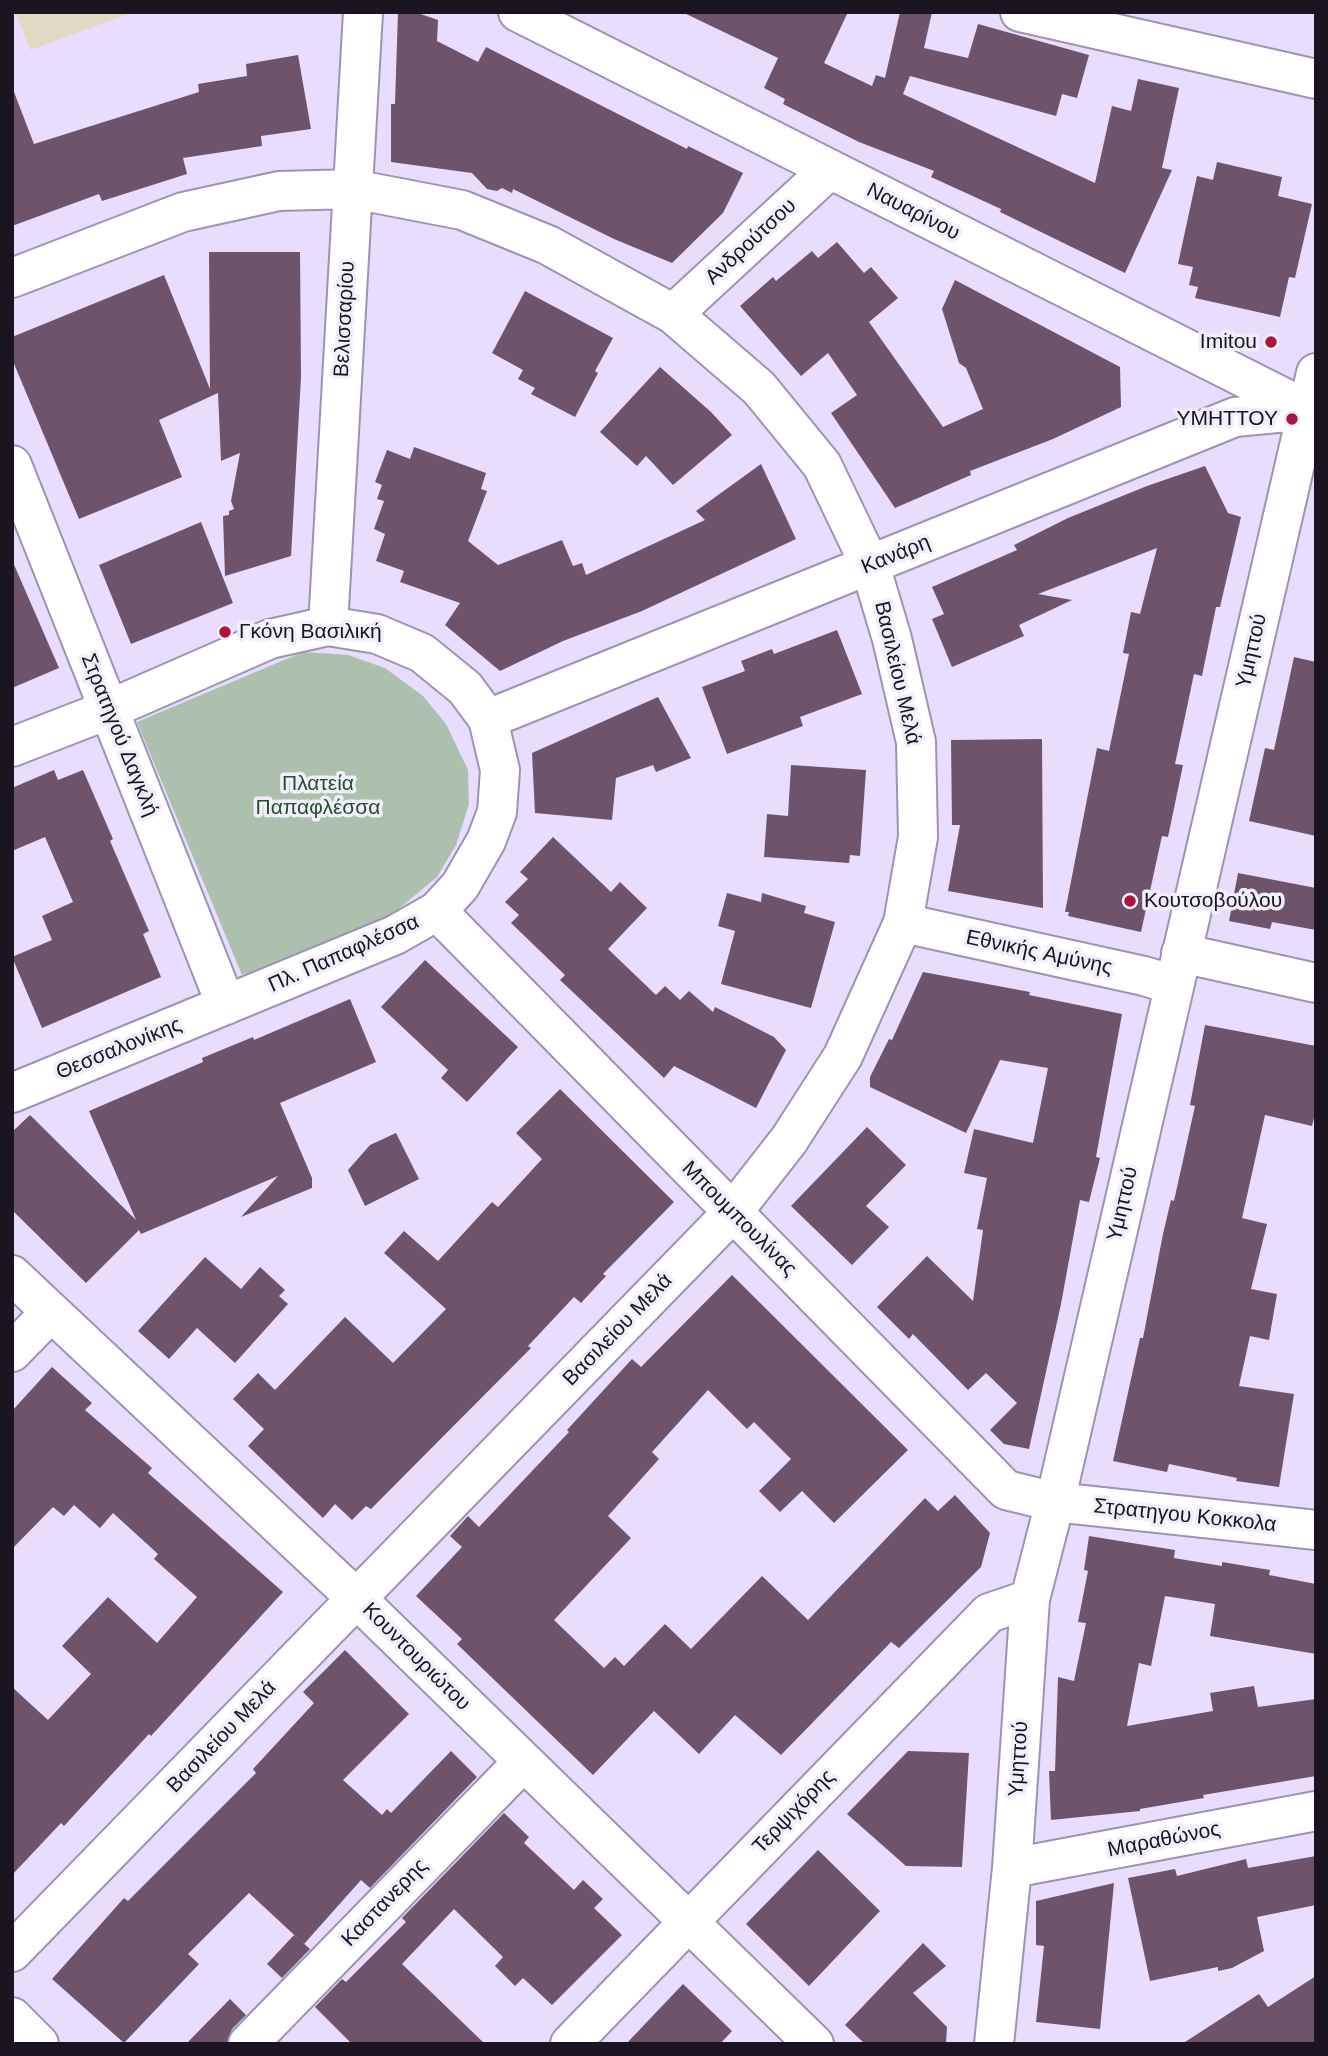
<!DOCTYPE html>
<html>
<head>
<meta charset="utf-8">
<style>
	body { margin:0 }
	#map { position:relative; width:1328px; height:2056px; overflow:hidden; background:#e8dcff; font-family:Helvetica,sans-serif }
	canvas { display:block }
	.frame { position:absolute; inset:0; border:14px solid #1a1521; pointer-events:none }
</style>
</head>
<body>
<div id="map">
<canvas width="1328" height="2056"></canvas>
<div class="frame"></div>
</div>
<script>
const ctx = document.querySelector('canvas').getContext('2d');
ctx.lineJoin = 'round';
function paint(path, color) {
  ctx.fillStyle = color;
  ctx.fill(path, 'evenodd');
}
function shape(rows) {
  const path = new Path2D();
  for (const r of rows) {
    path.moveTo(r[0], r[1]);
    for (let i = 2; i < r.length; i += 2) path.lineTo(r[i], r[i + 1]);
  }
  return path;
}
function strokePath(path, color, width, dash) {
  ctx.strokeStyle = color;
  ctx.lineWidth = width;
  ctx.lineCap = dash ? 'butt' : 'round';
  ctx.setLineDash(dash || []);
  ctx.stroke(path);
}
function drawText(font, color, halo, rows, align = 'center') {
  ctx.font = font + ' Helvetica,sans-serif';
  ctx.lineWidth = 7;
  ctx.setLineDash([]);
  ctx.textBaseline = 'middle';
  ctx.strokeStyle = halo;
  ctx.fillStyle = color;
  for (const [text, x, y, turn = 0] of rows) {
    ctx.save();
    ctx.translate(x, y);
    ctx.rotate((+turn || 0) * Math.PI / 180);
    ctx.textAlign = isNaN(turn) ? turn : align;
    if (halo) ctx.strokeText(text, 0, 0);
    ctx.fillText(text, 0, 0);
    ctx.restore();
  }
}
paint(shape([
	[16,12,134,12,30,50]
]), '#e2d9c3');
paint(shape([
	[303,652,348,655,385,668,423,696,446,724,468,770,469,804,456,845,437,877,390,916,242,975,137,722]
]), '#acc0ad');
paint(shape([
	[398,12,415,12,438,20,437,41,478,62,486,47,687,149,688,146,743,173,723,213,672,263,614,239,513,189,512,193,502,188,497,191,487,189,472,173,391,162,391,104,395,104],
	[682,12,848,12,824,63,872,86,876,75,885,78,900,12,932,12,924,48,968,58,978,24,1089,55,1077,98,1062,94,1056,116,910,76,903,94,1095,183,1112,106,1131,111,1138,79,1179,88,1162,168,1172,170,1125,273,1000,212,1001,209,931,177,934,171,859,142,783,104,785,99,764,88,778,58],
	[298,55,311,129,261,136,262,146,183,158,187,174,102,201,99,194,12,226,12,93,14,92,34,144,199,92,198,84,247,76,246,64],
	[1217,162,1282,177,1278,196,1312,204,1295,278,1289,277,1280,317,1195,298,1198,287,1189,285,1193,267,1178,264,1197,176,1213,180],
	[837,242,864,273,871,267,898,298,869,322,943,427,983,409,966,368,959,363,942,309,955,280,1120,367,1121,407,1053,439,970,471,971,475,895,508,831,413,857,395,828,353,801,376,740,306,773,277,776,281,812,251,818,258],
	[209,252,300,252,301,377,291,556,225,576,223,516,229,515,229,511,234,509,231,501,240,453,221,461,218,393,159,420,182,477,79,519,12,359,12,337,164,275,210,389],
	[525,291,613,338,595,371,598,373,575,417,531,394,535,388,518,379,523,370,492,353],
	[660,367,711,412,732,435,673,485,646,456,637,466,600,432],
	[414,447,486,473,481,489,487,491,468,541,498,565,562,540,573,566,582,563,586,575,705,520,696,511,761,464,796,539,642,611,563,641,500,671,445,625,460,603,400,582,404,571,376,561,385,534,374,529,384,501,377,499,382,485,375,482,387,450,410,459],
	[1205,466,1228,513,1241,517,1220,607,1216,607,1202,676,1194,674,1175,764,1183,765,1168,837,1162,836,1141,932,1068,916,1069,912,1065,912,1097,748,1109,751,1129,654,1123,653,1131,612,1140,614,1157,548,1038,594,1072,600,1019,625,1024,636,952,667,932,619,944,614,932,587,1017,550,1014,545,1068,518,1147,486],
	[201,522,233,603,131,644,99,565],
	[12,560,59,668,12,688],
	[837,630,862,694,800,717,803,726,727,754,702,687,745,671,741,661,772,649,774,654],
	[1294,657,1316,662,1316,836,1249,821,1265,748,1274,750],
	[658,697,691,758,656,772,653,765,616,778,612,820,535,813,532,753],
	[1042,739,1043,908,948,891,960,825,952,825,951,740],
	[791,765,866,770,860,856,850,855,849,863,764,857,767,814,788,816],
	[54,770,58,780,83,770,113,839,110,841,149,931,143,934,161,977,42,1028,12,957,52,940,42,916,73,902,45,837,12,851,12,788],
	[553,837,611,892,620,882,647,908,608,949,656,995,665,986,680,1000,689,991,713,1012,715,1007,774,1037,786,1050,756,1108,674,1066,664,1078,560,980,565,975,511,923,519,915,505,902,528,879,520,872],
	[1238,873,1316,888,1316,930,1272,922,1270,929,1229,921],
	[727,893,761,902,762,893,806,906,804,913,835,922,811,1008,721,984,735,931,718,926],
	[425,960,518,1047,467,1102,441,1078,448,1070,381,1007],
	[923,972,1030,992,1029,995,1122,1014,1096,1157,1100,1158,1089,1202,1080,1200,1061,1304,1029,1449,1004,1444,990,1430,1017,1403,986,1373,968,1390,913,1334,909,1339,877,1307,927,1256,973,1301,983,1230,977,1229,987,1178,964,1173,974,1129,1033,1143,1048,1068,1000,1060,966,1133,870,1087,870,1077,889,1039,892,1040],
	[350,999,376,1062,280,1103,312,1178,312,1188,241,1217,278,1176,141,1234,139,1230,86,1283,12,1210,12,1132,30,1115,136,1220,89,1111,203,1062,202,1058,253,1037,254,1040],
	[1205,1025,1316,1046,1316,1110,1312,1126,1265,1115,1242,1218,1267,1224,1251,1289,1277,1294,1269,1340,1250,1336,1239,1386,1294,1394,1279,1487,1236,1481,1237,1478,1169,1464,1167,1472,1113,1461,1140,1338,1143,1338,1163,1234,1171,1200,1174,1201,1195,1106,1190,1105],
	[560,1089,674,1202,603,1274,606,1276,581,1303,574,1297,528,1346,531,1348,371,1509,366,1506,352,1520,335,1504,323,1518,248,1446,264,1429,233,1399,258,1373,275,1390,345,1317,393,1363,446,1309,384,1253,404,1231,438,1261,492,1202,498,1207,542,1159,516,1133],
	[867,1127,906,1165,866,1206,889,1227,852,1265,791,1206],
	[396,1133,419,1179,365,1206,348,1170,370,1145],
	[205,1257,241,1289,260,1267,285,1290,279,1296,288,1304,235,1363,197,1328,169,1359,138,1331],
	[732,1275,908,1450,834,1523,802,1491,780,1512,759,1491,791,1459,754,1422,747,1429,708,1390,652,1452,659,1459,608,1516,631,1538,554,1620,604,1668,615,1657,624,1666,665,1624,691,1649,762,1576,808,1620,925,1498,938,1511,955,1495,990,1533,981,1567,899,1648,891,1642,781,1755,735,1715,699,1754,654,1711,593,1775,457,1644,462,1639,416,1596,462,1547,450,1536,468,1516,479,1527,569,1432,567,1430,632,1359,641,1367],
	[52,1367,92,1403,85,1410,152,1468,148,1473,283,1592,151,1736,149,1734,64,1826,61,1823,12,1875,12,1687,48,1720,91,1674,62,1646,108,1597,157,1643,197,1597,154,1559,158,1554,113,1513,100,1528,74,1505,64,1516,53,1507,12,1549,12,1411],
	[1089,1536,1175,1550,1174,1558,1222,1566,1222,1562,1270,1570,1269,1575,1316,1584,1316,1654,1210,1636,1215,1604,1165,1596,1151,1666,1139,1663,1127,1726,1213,1711,1210,1693,1254,1686,1258,1707,1316,1699,1316,1776,1203,1795,1204,1798,1140,1809,1140,1811,1051,1820,1049,1771,1055,1771,1058,1677,1074,1681,1086,1623,1078,1622,1088,1571,1084,1570],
	[345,1650,409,1714,343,1780,382,1815,387,1809,391,1813,451,1751,477,1777,370,1888,361,1880,304,1944,249,1893,188,1954,199,1964,124,2043,52,1979,124,1898,128,1901,256,1773,253,1769,314,1703,303,1692],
	[908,1751,969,1753,962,1867,906,1866,847,1814],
	[504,1813,529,1837,524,1843,574,1890,583,1880,603,1899,594,1908,622,1935,552,2005,523,1978,515,1986,495,1966,503,1957,454,1909,402,1964,485,2044,352,2044,315,2007,342,1979,346,1982,406,1922,402,1918],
	[818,1850,880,1911,809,1986,746,1924],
	[1316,1856,1316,1905,1257,1917,1264,1951,1232,1968,1218,1971,1218,1967,1150,1981,1128,1878,1175,1869,1177,1876,1246,1859,1248,1868],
	[1114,1883,1100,2029,1036,2022,1044,1946,1036,1945,1036,1901],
	[294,1935,310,1949,282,1978,267,1964],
	[923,1943,946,1966,913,1993,947,2027,946,2044,865,2044,845,2025],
	[1316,1976,1316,2044,1182,2044,1259,1994,1268,2007],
	[683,1984,732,2031,720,2044,626,2044],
	[230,1999,246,2015,232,2029,227,2044,186,2044]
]), '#6e546a');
const minor = shape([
	[518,12,1308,410],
	[1020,12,1316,79],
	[12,278,183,212,279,191,353,189,462,210,548,245,673,314,759,388,822,465,870,565,892,639,916,742,918,837,903,923,843,1056,789,1140,732,1213,12,1952],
	[673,314,830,169],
	[12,465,226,1005],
	[328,626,363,12],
	[488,719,1235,417,1308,410],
	[12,747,110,709,270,639,328,626,377,634,422,653,465,688,488,719,500,770,497,812,486,841,460,886,437,911,395,935,12,1093],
	[437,911,1006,1490,1055,1502,1316,1530],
	[903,923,1144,976,1174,985],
	[1181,953,1316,983],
	[12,1275,357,1599,814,2044],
	[12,1352,51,1312],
	[1012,1868,1316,1811],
	[12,2017,39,2044],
	[248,2044,523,1762],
	[570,2044,989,1613,1030,1599],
	[994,2044,1012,1868,1030,1599,1055,1502,1316,373]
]);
strokePath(minor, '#9e93b3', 42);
strokePath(minor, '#fff', 38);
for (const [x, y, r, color] of [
	[1271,342,7,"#ab163c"],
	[1292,419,7,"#ab163c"],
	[225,632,7,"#ab163c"],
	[1130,901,7,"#ab163c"]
]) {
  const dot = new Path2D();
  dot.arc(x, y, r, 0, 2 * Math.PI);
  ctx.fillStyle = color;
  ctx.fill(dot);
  strokePath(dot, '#f2eefc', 2.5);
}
drawText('21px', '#1a1521', '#f2eefc', [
	["Ναυαρίνου",913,212,27],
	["Ανδρούτσου",751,242,-43],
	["Βελισσαρίου",345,319,-87],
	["Κανάρη",896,555,-22],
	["Υμηττού",1252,651,-77],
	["Βασιλείου Μελά",897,673,77],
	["Στρατηγού Δαγκλή",119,735,68],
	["Εθνικής Αμύνης",1039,953,12],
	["Πλ. Παπαφλέσσα",344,954,-24],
	["Θεσσαλονίκης",119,1049,-22],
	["Υμηττού",1123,1204,-77],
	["Μπουμπουλίνας",739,1219,45],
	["Βασιλείου Μελά",618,1330,-46],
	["Στρατηγου Κοκκολα",1185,1516,6],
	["Κουντουριώτου",416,1657,45],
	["Βασιλείου Μελά",222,1737,-46],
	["Υμηττού",1019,1759,-86],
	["Τερψιχόρης",794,1812,-46],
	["Μαραθώνος",1164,1840,-11],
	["Καστανερης",385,1903,-46]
]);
drawText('21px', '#1a1521', '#f2eefc', [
	["Imitou",1257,342],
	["ΥΜΗΤΤΟΥ",1278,419],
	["Γκόνη Βασιλική",239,632,"left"],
	["Κουτσοβούλου",1144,901,"left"]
], 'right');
drawText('21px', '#244f28', '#f2eefc', [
	["Πλατεία",318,784],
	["Παπαφλέσσα",318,808]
]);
</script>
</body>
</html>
